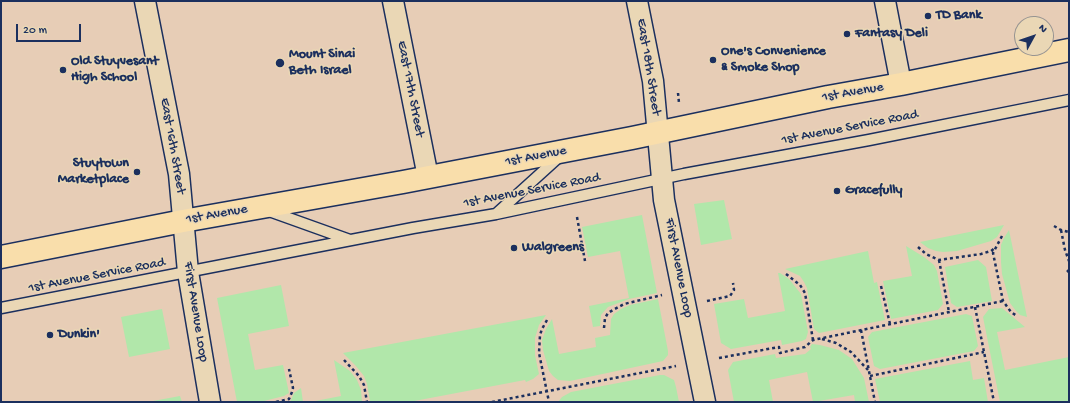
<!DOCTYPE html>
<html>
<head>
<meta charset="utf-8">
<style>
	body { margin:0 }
	#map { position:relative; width:1070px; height:403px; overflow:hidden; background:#e7cdb6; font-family:"Gochi Hand",sans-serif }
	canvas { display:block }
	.frame { position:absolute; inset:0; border:2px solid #1b2f5e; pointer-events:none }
	.north { position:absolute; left:1014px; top:16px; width:40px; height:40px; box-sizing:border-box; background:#ead7b5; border:1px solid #979492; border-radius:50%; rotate:50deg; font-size:11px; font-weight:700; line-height:16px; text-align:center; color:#1b2f5e }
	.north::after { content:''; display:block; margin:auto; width:14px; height:18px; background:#1b2f5e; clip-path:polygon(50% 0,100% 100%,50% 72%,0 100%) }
	.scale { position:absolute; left:16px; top:24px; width:65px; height:18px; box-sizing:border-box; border:2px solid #1b2f5e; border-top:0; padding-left:5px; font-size:12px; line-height:14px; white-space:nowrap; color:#1b2f5e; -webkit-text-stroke:3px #ead7b5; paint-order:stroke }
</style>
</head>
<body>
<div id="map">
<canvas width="1070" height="403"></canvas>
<div class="frame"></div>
<div class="north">N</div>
<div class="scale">20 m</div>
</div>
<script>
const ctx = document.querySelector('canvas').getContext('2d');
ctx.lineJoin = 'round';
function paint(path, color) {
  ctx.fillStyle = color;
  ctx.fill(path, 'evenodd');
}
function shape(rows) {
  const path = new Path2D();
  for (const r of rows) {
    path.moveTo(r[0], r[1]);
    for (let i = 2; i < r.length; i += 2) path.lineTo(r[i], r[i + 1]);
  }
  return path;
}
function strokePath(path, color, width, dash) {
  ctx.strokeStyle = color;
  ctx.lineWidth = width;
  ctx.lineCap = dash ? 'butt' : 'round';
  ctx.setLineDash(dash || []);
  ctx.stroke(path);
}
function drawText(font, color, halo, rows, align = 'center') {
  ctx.font = font + ' "Gochi Hand",sans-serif';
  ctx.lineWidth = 3;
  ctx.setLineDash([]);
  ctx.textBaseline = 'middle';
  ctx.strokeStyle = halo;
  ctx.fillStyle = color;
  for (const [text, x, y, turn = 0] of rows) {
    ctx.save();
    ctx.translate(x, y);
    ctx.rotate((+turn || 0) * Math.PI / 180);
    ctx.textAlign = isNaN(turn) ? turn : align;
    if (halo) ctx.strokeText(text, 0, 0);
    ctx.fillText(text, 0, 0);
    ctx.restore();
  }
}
paint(shape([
	[724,200,732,239,701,245,694,204],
	[642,215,657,293,629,299,608,307,601,315,600,326,593,327,589,306,629,298,620,251,588,257,582,227],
	[1004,225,997,237,991,241,957,251,943,252,936,251,928,248,920,242],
	[1009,230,1027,317,1020,315,1016,311,1010,303,1002,274,1001,262,1001,245,1004,238],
	[906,246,924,257,934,265,937,271,943,304,938,310,891,319,883,281,912,276],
	[868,251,874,283,877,282,885,320,819,333,814,329,807,288,804,282,800,276,785,269],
	[978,260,986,267,992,301,957,307,951,303,945,267],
	[778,273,780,273,789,279,801,294,808,332,806,339,802,341,782,345,781,340,731,349,721,343,714,304,744,299,748,318,785,311],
	[281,285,289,326,248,334,255,370,283,365,289,393,284,396,260,402,237,402,217,298],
	[658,299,668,351,668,355,663,361,570,381,558,380,553,376,549,371,543,350,542,340,546,329,552,319,559,354,596,347,595,338,610,335,611,319,614,314,621,309,630,305],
	[1002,308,1025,327,997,332,1005,370,1069,357,1069,402,1000,402,983,317,989,309],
	[162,309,170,349,129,357,121,317],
	[966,314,972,316,978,346,974,351,880,369,874,366,868,337,872,332],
	[546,315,539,325,535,338,535,355,539,374,533,379,526,382,525,380,409,402,371,402,370,401,367,384,364,376,355,365,343,353],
	[812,344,820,345,839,350,852,359,864,378,869,402,855,402,854,395,813,402,807,372,769,380,773,402,734,402,728,370,733,362,775,354,776,358,805,354,811,349,810,347],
	[334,360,350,371,357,380,361,390,362,402,310,402,341,396],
	[970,361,973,380,984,378,988,402,880,402,875,379],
	[660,375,664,375,674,380,676,387,679,402,558,402,562,397,571,392],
	[301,388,303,402,290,402,294,393],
	[180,396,182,402,154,402,153,401]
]), '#b1e7aa');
const lane = shape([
	[269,211,350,240],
	[496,214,560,156],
	[1,308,413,228,496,214,684,174,869,140,1069,100]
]);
const street = shape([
	[145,1,179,174,188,272,210,402],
	[393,1,428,177],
	[637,1,653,81,664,200,705,402],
	[885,1,901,84]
]);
const primary = shape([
	[1,257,183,221,403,182,632,138,828,97,901,84,1069,50]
]);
strokePath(lane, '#1b2f5e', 13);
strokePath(street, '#1b2f5e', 23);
strokePath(primary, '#1b2f5e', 25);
strokePath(shape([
	[678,93,679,103],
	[577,217,585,261],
	[1054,226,1061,230,1069,232],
	[1061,230,1065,250,1069,261],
	[1002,236,993,253,1003,301,1011,312,1017,316],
	[918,247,926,254,939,260,981,254,991,251,995,248],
	[939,260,949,312],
	[1067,272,1069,270],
	[786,274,800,285,805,293,813,340],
	[881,286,890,324],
	[707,301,730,296,734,290,733,283],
	[975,307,994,402],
	[547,320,542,329,540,335,539,353,549,402],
	[604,328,605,318,608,313,613,310,624,304,662,295],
	[861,330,875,402],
	[822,339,836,343,851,352,868,370],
	[719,358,779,347,780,353,805,347,813,340,1003,301],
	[344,360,359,376,364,385,367,402],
	[870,376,984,352],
	[276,402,289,399,292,392,293,388,289,369],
	[492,402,676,366]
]), '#1b2f5e', 2.5, [3, 3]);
strokePath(lane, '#ead7b5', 10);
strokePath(street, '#ead7b5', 20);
strokePath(primary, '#f9deab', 22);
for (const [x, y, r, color] of [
	[928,16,4,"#1b2f5e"],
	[847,34,4,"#1b2f5e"],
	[713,60,4,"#1b2f5e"],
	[280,63,5,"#1b2f5e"],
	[63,70,4,"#1b2f5e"],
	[137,172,4,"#1b2f5e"],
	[837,191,4,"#1b2f5e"],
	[514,248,4,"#1b2f5e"],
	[50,335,4,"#1b2f5e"]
]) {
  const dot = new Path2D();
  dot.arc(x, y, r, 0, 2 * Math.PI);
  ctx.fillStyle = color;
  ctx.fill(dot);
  strokePath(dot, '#ead7b5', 1.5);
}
drawText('bold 14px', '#1b2f5e', '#ead7b5', [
	["TD Bank",936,16],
	["Fantasy Deli",855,34],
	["One's Convenience",721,52],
	["& Smoke Shop",721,68],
	["Mount Sinai",289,55],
	["Beth Israel",289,71],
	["Old Stuyvesant",71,62],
	["High School",71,78],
	["Stuytown",129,164,"right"],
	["Marketplace",129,180,"right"],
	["Gracefully",845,191],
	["Walgreens",522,248],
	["Dunkin'",58,335]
], 'left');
drawText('14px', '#1b2f5e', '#ead7b5', [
	["East 18th Street",648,67,81],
	["East 17th Street",410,89,79],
	["1st Avenue",853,93,-10],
	["1st Avenue Service Road",850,128,-11],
	["East 16th Street",172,146,80],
	["1st Avenue",536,157,-11],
	["1st Avenue Service Road",532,191,-11],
	["1st Avenue",217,215,-10],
	["First Avenue Loop",678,268,79],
	["1st Avenue Service Road",97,276,-11],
	["First Avenue Loop",195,312,81]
]);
</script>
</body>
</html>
